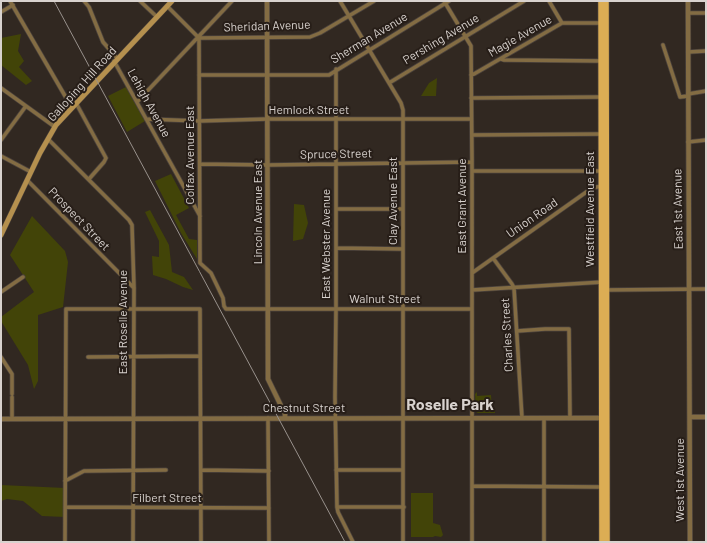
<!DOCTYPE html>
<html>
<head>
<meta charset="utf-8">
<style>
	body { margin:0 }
	#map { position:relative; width:707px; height:543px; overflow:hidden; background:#312821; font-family:Barlow,sans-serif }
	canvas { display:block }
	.frame { position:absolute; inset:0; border:2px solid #d8d2ce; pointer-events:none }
</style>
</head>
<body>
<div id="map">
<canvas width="707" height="543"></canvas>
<div class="frame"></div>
</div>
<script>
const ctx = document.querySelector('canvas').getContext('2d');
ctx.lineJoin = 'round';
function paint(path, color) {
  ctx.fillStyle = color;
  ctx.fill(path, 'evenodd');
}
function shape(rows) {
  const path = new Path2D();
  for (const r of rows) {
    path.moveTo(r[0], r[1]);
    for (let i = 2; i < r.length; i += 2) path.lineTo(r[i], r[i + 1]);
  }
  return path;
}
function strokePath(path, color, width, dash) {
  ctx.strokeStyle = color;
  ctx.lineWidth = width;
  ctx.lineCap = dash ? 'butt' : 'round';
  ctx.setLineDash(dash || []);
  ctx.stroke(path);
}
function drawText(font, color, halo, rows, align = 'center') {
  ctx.font = font + ' Barlow,sans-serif';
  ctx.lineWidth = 4;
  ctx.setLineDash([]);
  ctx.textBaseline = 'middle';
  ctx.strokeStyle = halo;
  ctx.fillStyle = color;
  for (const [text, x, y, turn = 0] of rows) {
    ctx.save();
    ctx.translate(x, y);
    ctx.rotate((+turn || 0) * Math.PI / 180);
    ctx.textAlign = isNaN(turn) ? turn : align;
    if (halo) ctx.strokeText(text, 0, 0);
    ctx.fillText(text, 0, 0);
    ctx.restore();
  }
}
paint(shape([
	[21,34,18,51,24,61,19,67,32,81,26,85,1,65,1,38],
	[437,78,436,96,421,96,429,83],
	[126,87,145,121,127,132,108,96],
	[171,174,189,208,176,215,189,239,197,240,197,259,181,233,155,181],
	[294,204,304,205,308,223,303,239,293,241],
	[150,210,169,245,172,272,184,277,193,290,183,287,166,279,153,275,152,256,159,257,159,241,145,212],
	[32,216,65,251,68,262,63,307,38,315,38,381,34,389,28,365,1,321,1,317,34,292,10,255],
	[477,392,477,396,491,395,492,410,495,410,495,413,478,413,476,412,475,394],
	[1,485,65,488,65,517,42,516,23,501,7,499,1,501],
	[411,493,433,493,433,523,440,525,443,535,441,537,435,536,433,537,411,537]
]), '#424408');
const minor = shape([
	[10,1,72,108],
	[84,1,89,7,103,42,117,58],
	[140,1,157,17],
	[340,1,401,103,403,110,403,542],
	[444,1,471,46,472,160,472,542],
	[549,1,562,23],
	[167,6,199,38,200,263,211,273,223,298,224,306,226,309,472,309],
	[1,12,13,5],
	[688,13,706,13],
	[199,38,310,37,320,33,374,1],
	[663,45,680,97,688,96],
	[688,52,706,51],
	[501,59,504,60,603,61],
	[114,61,200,216],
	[336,69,336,309,335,397,337,507,338,512,353,542],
	[199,75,329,75,449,1],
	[471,75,474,74,562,23,603,23],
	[389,83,524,1],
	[1,88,55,127],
	[688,94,706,91],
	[471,98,603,97],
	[137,102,232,1],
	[76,103,106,158,104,162,89,179],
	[146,119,199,121,268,119,471,119],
	[472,135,603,134],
	[48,139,129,220,132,225,134,288,133,542],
	[1,140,26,106],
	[688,142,706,140],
	[1,156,31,172],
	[200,164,268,165,472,162],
	[472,171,603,171],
	[27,180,134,288],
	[336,209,403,209],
	[336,248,403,249],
	[493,258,512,284,514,288,522,418],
	[472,273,592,188,602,186],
	[472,290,603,282],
	[604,290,706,289],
	[1,292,23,277],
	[517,331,545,329,569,329,570,418],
	[1,357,12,374,12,394],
	[88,357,200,356],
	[12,397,12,419],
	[268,418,269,542],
	[544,418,544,542],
	[201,470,269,471],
	[336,470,403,470],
	[65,481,84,471,166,470],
	[472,486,602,487],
	[65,507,269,508],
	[337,507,404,507],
	[65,542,66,309,200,309,201,542]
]);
const tertiary = shape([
	[267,1,268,379,285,414,285,418],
	[688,1,690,542],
	[690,417,706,417],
	[1,419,605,418]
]);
const secondary = shape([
	[1,235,40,153,56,125,172,1]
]);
const primary = shape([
	[601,1,602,542],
	[606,1,607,542]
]);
strokePath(minor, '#4c433d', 5);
strokePath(tertiary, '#4c433d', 6);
strokePath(secondary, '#4c433d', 6);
strokePath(primary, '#4c433d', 7);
strokePath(minor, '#836c43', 3.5);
strokePath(tertiary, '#836c43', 4.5);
strokePath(secondary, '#b5904e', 5);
strokePath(primary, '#dcad54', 5.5);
strokePath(shape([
	[54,1,345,542]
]), '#99928d', 1);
drawText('12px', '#d8d2ce', '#271e18', [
	["Sheridan Avenue",267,26,-2],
	["Magie Avenue",520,36,-30],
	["Sherman Avenue",369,38,-31],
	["Pershing Avenue",441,39,-31],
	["Galloping Hill Road",82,84,-48],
	["Lehigh Avenue",149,103,61],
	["Hemlock Street",309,110],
	["Spruce Street",336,154,-1],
	["Colfax Avenue East",190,155,-90],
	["Clay Avenue East",393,201,-90],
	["East Grant Avenue",462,206,-90],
	["Westfield Avenue East",590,209,-90],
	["East 1st Avenue",678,209,-91],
	["Lincoln Avenue East",258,212,-90],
	["Union Road",532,218,-35],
	["Prospect Street",79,219,46],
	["East Webster Avenue",326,244,-90],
	["Walnut Street",385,299],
	["East Roselle Avenue",123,322,-90],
	["Charles Street",507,335,-93],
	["Chestnut Street",304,408],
	["West 1st Avenue",680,480,-90],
	["Filbert Street",167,498]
]);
drawText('bold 16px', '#d8d2ce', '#271e18', [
	["Roselle Park",450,405]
]);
</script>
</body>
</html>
